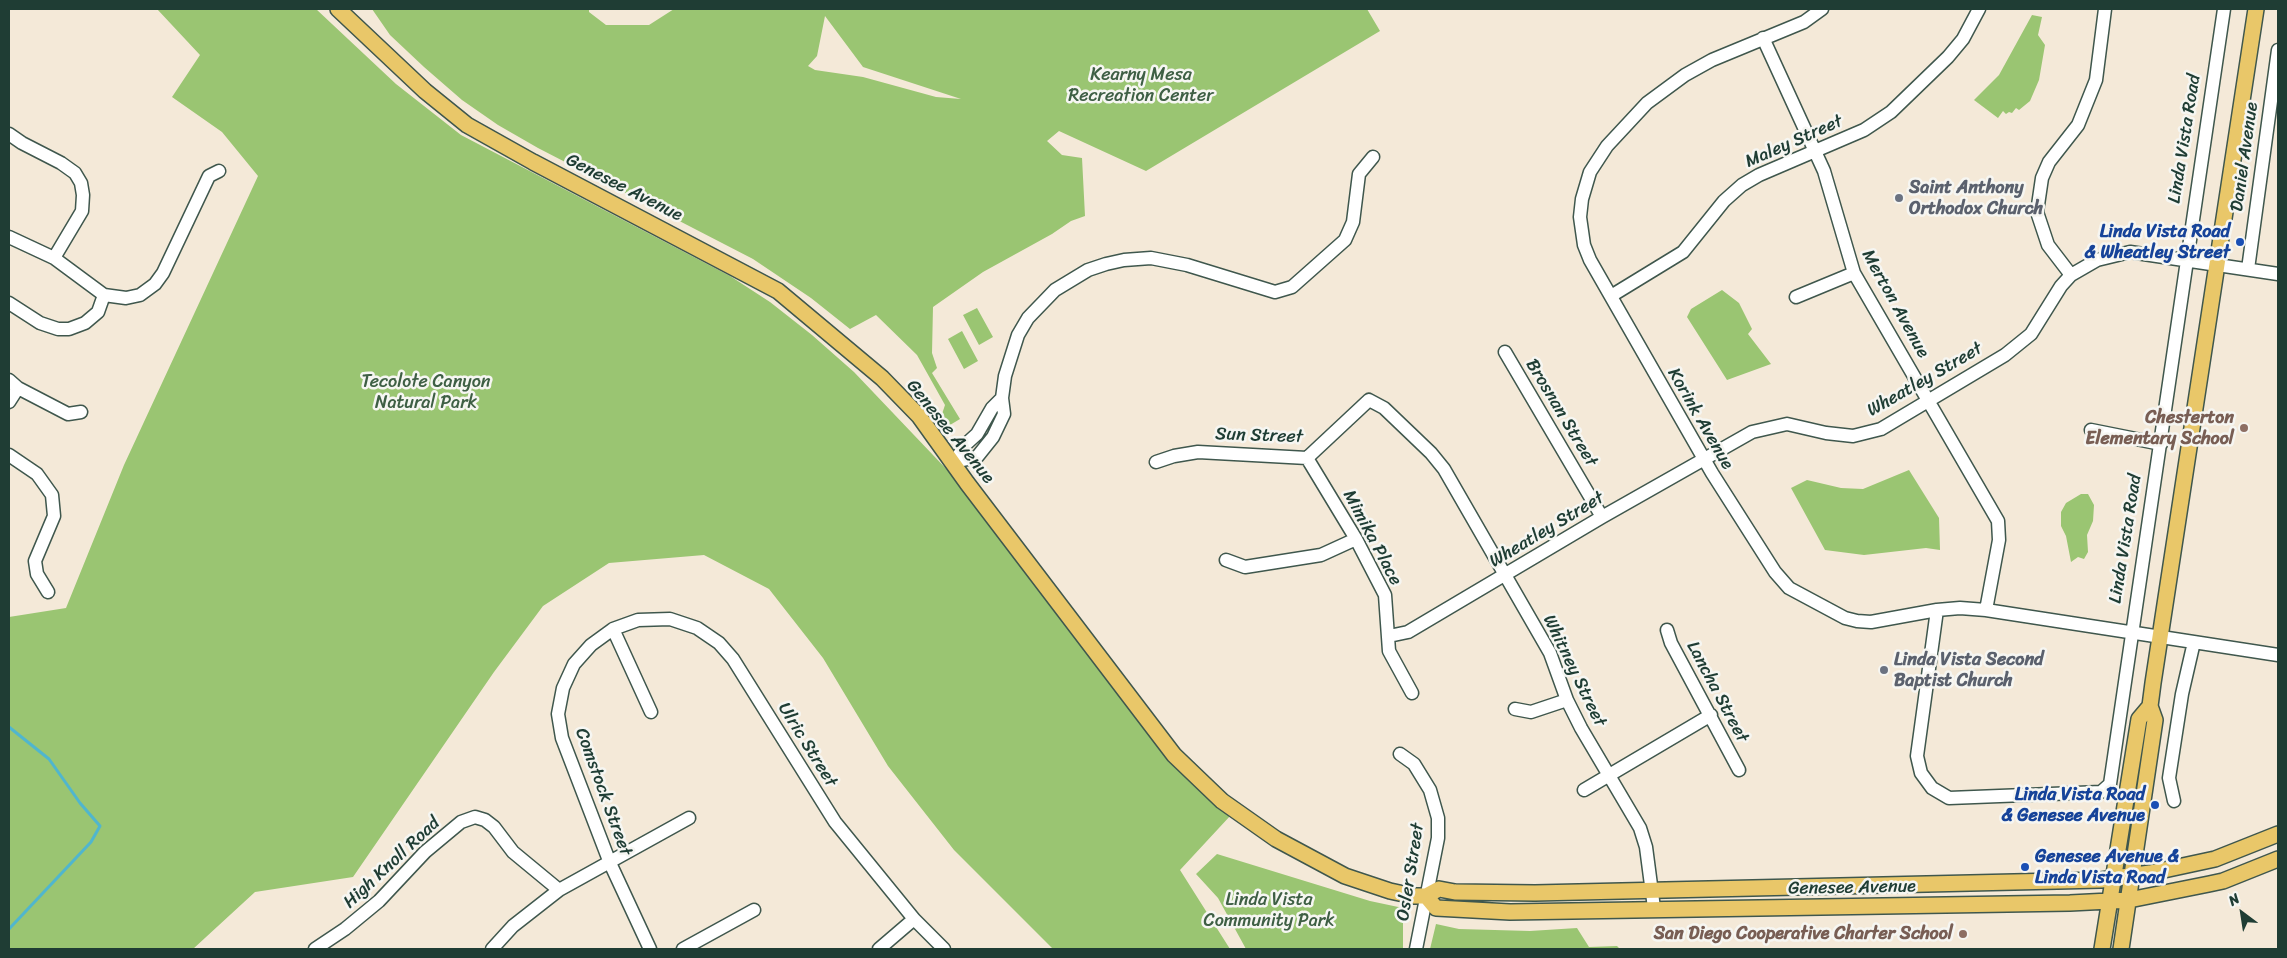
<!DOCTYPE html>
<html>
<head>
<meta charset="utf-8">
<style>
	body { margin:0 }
	#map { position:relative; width:2287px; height:958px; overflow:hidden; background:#f4e9d8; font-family:Sriracha,sans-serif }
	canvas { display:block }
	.frame { position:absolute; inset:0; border:10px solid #1f3d34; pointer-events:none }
	.north { position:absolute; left:2217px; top:888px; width:50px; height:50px; -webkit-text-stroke:4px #f6f6f2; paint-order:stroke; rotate:329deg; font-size:14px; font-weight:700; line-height:20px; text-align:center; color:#1f3d34 }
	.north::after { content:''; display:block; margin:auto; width:18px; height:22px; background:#1f3d34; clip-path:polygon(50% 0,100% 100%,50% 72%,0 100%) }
</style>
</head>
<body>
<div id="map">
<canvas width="2287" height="958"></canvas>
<div class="frame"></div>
<div class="north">N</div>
</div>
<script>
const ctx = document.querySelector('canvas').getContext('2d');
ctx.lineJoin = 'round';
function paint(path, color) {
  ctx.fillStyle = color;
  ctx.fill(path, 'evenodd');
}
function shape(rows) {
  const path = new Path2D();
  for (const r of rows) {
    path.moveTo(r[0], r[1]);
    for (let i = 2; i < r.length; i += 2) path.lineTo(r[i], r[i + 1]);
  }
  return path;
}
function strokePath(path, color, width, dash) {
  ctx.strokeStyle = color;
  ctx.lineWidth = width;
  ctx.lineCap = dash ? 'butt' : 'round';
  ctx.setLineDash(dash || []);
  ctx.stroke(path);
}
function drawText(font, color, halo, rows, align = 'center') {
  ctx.font = font + ' Sriracha,sans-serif';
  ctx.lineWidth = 5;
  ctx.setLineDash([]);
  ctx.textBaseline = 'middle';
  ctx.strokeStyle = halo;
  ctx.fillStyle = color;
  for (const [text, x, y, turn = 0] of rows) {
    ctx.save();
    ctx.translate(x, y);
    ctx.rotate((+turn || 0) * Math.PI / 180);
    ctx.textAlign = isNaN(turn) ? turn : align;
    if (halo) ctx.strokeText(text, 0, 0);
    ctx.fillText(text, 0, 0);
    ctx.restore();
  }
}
paint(shape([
	[157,9,316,9,396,84,461,135,730,276,770,302,812,335,854,372,972,496,999,539,1231,815,1180,870,1230,949,1053,949,954,850,888,766,823,658,769,589,704,555,609,563,543,606,494,672,353,877,255,892,193,949,9,949,9,617,66,608,124,465,258,176,222,132,172,97,200,55],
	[372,9,589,9,589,12,606,25,649,25,674,9,1367,9,1380,31,1146,171,1059,131,1047,141,1062,155,1082,158,1085,216,1071,221,1052,234,983,272,933,307,932,353,937,368,932,373,960,419,945,428,940,420,945,405,917,355,876,315,850,329,811,298,753,259,538,148,498,125,462,100,424,67,390,35],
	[825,16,863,67,961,99,936,97,863,77,815,70,808,66,817,56],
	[2032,15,2042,17,2038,35,2045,45,2039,80,2030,101,2019,110,2016,108,2012,113,2009,112,2006,114,2003,111,1998,118,1974,100,1999,75],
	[1722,290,1739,303,1752,329,1748,334,1771,364,1727,380,1687,317,1691,309],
	[977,308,993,337,979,345,963,315],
	[962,331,978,361,964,369,948,339],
	[1909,470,1939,518,1940,550,1926,548,1864,555,1825,550,1791,488,1807,480,1841,488,1863,489],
	[2081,494,2088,494,2094,505,2093,521,2087,535,2088,552,2084,559,2078,557,2071,562,2066,536,2061,526,2061,512,2066,503],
	[1217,854,1370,901,1403,908,1403,949,1246,949,1218,898,1196,874],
	[1436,924,1459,929,1530,931,1577,928,1589,947,1617,946,1620,949,1430,949]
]), '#9ac572');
strokePath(shape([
	[9,727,49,759,80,803,100,826,91,842,9,929]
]), '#50b6ce', 3);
const minor = shape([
	[1822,9,1804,22,1712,60,1685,75,1647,103,1607,146,1590,172,1582,199,1580,217,1584,245,1590,260,1712,473,1775,572,1789,588,1845,618,1857,621,1871,622,1937,610,1960,608,1986,610,2278,655],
	[1763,38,1824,171,1854,273,1998,521,1999,540,1986,610],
	[9,134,22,143,61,163,75,173,81,183,83,195,82,211,54,258],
	[9,237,54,258,104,295,126,298,140,295,155,284,163,273,209,176,219,171],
	[2248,269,2278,50],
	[2071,275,2048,245,2037,212,2042,178,2049,162,2078,125,2096,80,2105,9],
	[1611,296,1683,252,1724,201,1742,185,1759,175,1864,130,1891,112,1948,57,1963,39,1979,9],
	[1796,297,1854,273],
	[9,303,40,323,58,329,69,329,85,323,98,312,104,295],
	[1505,352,1602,517],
	[9,380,18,388,68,414,81,412],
	[9,402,18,388],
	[2091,430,2161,444],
	[9,455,37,474,52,495,54,516,35,561,37,574,48,592],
	[1307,458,1356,539,1385,595,1389,651,1412,693],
	[954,462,977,457,993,437,1004,414,1002,398,1005,376,1018,335,1028,318,1055,290,1088,270,1106,264,1124,260,1151,258,1187,265,1275,292,1292,287,1345,240,1353,222,1359,174,1373,157],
	[954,462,966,444,977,434,992,408,1002,398],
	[1156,462,1174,456,1198,452,1307,458,1369,400,1384,408,1431,453,1444,469,1550,653,1567,700,1581,728,1640,828,1646,847,1654,908],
	[1226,560,1245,567,1321,555,1356,539],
	[1937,610,1917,756,1921,773,1932,788,1949,798,2101,792,2110,784,2224,9],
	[613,629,651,712],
	[1667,630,1671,643,1739,770],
	[1389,636,1408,632,1602,517,1752,432,1787,424,1826,433,1853,436,1881,429,2005,355,2031,334,2061,286,2071,275,2097,260,2130,252,2278,274],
	[1515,709,1531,712,1567,700],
	[1400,754,1414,764,1430,790,1438,818,1438,838,1416,949],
	[1584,790,1711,715],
	[2174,801,2169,778,2182,694,2194,642],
	[315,949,345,929,379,901,425,852,461,822,475,817,485,820,494,827,513,852,559,890],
	[492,949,513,926,559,890,689,818],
	[650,949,610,863,562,738,558,714,563,688,574,664,591,645,613,629,638,620,670,619,697,628,719,643,733,659,835,822,914,919,944,949],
	[683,949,754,910],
	[879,949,914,919]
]);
const major = shape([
	[338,9,425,91,467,125,533,162,778,291,882,378,919,416,967,483,1174,755,1222,801,1276,839,1345,876,1390,891,1413,896,1426,896,1439,889,1455,892,1535,893,2101,880,2150,873,2215,859,2278,834],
	[1426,896,1436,908,1510,912,2070,903,2129,900,2209,884,2223,881,2278,859],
	[2102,949,2139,719,2150,706,2153,683,2256,9],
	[2121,949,2155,720,2150,706]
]);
strokePath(minor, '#3f574d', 15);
strokePath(major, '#3f574d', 18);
strokePath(minor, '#fff', 12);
strokePath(major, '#e9c769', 15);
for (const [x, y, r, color] of [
	[1899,198,5,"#6b7280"],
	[2240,242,5,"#1a4fb4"],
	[2244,428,5,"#8d6e63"],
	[1884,670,5,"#6b7280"],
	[2155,805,5,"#1a4fb4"],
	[2025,867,5,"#1a4fb4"],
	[1963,934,5,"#8d6e63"]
]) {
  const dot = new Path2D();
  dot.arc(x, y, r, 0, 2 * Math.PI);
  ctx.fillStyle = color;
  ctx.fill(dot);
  strokePath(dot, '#f6f6f2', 2);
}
drawText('18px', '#3e5f44', '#f6f6f2', [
	["Kearny Mesa",1141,75],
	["Recreation Center",1141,96],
	["Tecolote Canyon",426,382],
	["Natural Park",426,403],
	["Linda Vista",1269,900],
	["Community Park",1269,921]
]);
drawText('18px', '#1f3d34', '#f6f6f2', [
	["Linda Vista Road",2185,139,-81],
	["Maley Street",1794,142,-24],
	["Daniel Avenue",2245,157,-82],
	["Genesee Avenue",624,188,27],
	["Merton Avenue",1895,304,61],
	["Wheatley Street",1925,380,-30],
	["Brosnan Street",1561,413,59],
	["Korink Avenue",1700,419,60],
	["Genesee Avenue",950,432,51],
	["Sun Street",1259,436,2],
	["Wheatley Street",1547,530,-31],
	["Mimika Place",1372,538,62],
	["Linda Vista Road",2126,539,-81],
	["Whitney Street",1574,671,64],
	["Lancha Street",1717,692,62],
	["Ulric Street",807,745,58],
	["Comstock Street",603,792,70],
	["High Knoll Road",392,863,-43],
	["Osler Street",1411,872,-81],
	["Genesee Avenue",1852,888,-1]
]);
drawText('bold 18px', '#5b616d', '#f6f6f2', [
	["Saint Anthony",1909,188],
	["Orthodox Church",1909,209],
	["Linda Vista Second",1894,660],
	["Baptist Church",1894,681]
], 'left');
drawText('bold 18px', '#164399', '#f6f6f2', [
	["Linda Vista Road",2230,232],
	["& Wheatley Street",2230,253],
	["Linda Vista Road",2145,795],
	["& Genesee Avenue",2145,816],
	["Genesee Avenue &",2035,857,"left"],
	["Linda Vista Road",2035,878,"left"]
], 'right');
drawText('bold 18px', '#785e54', '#f6f6f2', [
	["Chesterton",2234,418],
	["Elementary School",2234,439],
	["San Diego Cooperative Charter School",1953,934]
], 'right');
</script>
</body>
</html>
